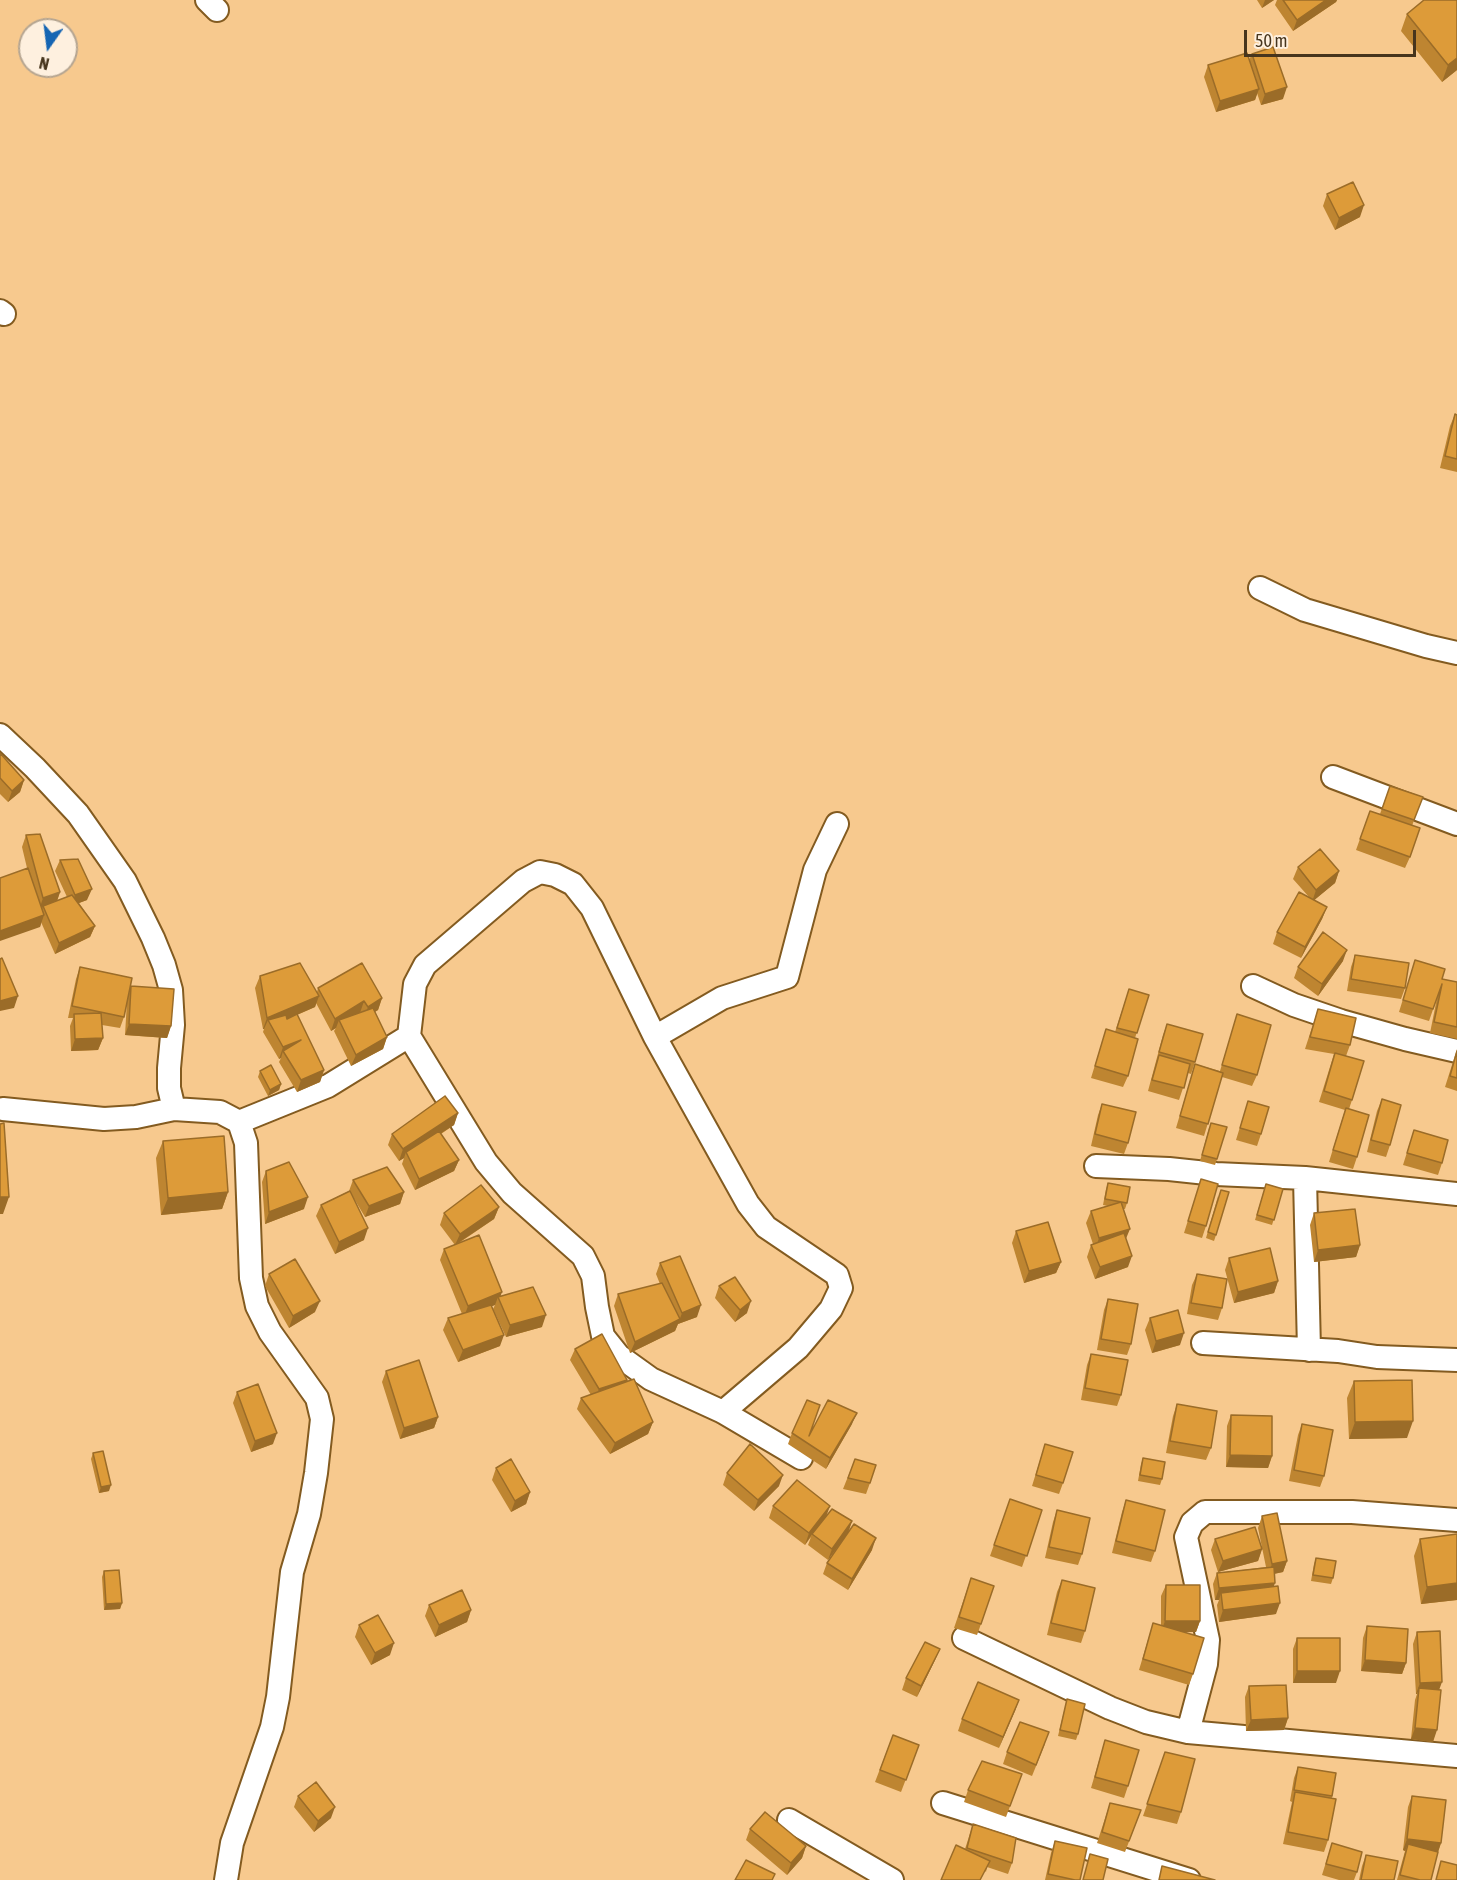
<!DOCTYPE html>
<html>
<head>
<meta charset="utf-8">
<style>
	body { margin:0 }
	#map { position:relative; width:1457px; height:1880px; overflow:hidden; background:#f7c98e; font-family:"Asap Condensed",sans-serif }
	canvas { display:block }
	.north { position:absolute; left:18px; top:18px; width:60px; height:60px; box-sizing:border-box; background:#fef0df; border:2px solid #b5a591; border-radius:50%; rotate:194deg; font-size:16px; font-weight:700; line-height:24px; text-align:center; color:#47351d }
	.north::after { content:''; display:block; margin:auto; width:21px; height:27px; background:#1565b3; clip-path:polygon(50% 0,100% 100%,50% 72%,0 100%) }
	.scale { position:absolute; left:1244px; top:30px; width:172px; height:27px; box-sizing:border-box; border:3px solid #47351d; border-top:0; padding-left:8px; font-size:18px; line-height:21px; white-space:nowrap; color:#47351d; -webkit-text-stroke:4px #fef0df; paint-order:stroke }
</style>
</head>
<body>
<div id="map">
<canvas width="1457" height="1880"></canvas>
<div class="north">N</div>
<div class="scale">50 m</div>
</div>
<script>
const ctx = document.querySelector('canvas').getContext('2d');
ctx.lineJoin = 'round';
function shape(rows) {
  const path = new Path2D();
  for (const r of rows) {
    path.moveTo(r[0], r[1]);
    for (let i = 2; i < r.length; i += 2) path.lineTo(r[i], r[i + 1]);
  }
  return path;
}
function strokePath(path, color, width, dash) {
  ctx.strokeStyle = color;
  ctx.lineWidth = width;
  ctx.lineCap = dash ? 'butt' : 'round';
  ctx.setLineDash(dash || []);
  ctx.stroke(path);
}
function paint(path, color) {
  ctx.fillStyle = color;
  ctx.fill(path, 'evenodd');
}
const street = shape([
	[207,0,217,10],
	[0,311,4,314],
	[1260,588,1305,610,1426,646,1457,653],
	[0,735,35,768,78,814,125,881,153,938,164,965,171,990,173,1025,169,1068,169,1088,174,1109],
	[1333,777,1457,824],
	[1253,986,1294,1005,1341,1021,1405,1039,1457,1051],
	[655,1037,722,998,787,977,815,870,837,824],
	[3,1109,104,1119,136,1117,174,1109,220,1112,239,1122,246,1143,251,1278,257,1306,270,1332,317,1398,322,1419,316,1473,309,1514,292,1572,278,1697,272,1727,232,1843,226,1880],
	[239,1122,328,1086,409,1036],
	[1096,1166,1169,1169,1216,1174,1305,1178,1457,1194],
	[1305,1178,1309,1350],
	[1203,1343,1338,1351,1377,1357,1457,1360],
	[723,1412,798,1348,831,1309,841,1288,837,1275,766,1227,748,1204,655,1037,592,908,573,884,555,875,540,872,523,881,425,965,415,984,409,1036,486,1162,512,1193,583,1256,593,1276,597,1307,603,1336,619,1356,651,1379,723,1412,801,1458],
	[964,1638,1110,1708,1146,1722,1188,1732,1457,1756],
	[1188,1732,1206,1664,1208,1640,1186,1537,1192,1523,1205,1512,1352,1512,1457,1520],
	[943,1803,1189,1880],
	[789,1820,892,1880]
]);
strokePath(street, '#835b20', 26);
strokePath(street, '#fff', 22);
paint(shape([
	[1257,0,1274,0,1262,8],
	[1277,0,1337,0,1336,2,1293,31,1275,5],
	[1407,14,1457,70,1442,82,1401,31],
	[1252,54,1283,99,1261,105,1257,93,1255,100,1216,112,1204,77,1208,65,1249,60],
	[1327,194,1360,217,1335,230,1323,206],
	[1455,414,1457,415,1457,472,1440,468,1450,426],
	[0,753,24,780,20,792,8,802,0,794],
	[1390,786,1414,820,1412,826,1410,857,1405,868,1356,850,1370,811,1380,814],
	[26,835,60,892,57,901,67,897,55,871,60,860,87,900,79,903,95,926,90,937,55,954,41,922,40,927,27,868,22,847],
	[1298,867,1339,871,1335,883,1314,900,1327,907,1322,919,1301,958,1273,944,1277,932,1309,897,1293,879],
	[1355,955,1405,988,1401,999,1347,991,1351,967],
	[1415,960,1442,979,1457,982,1457,1039,1430,1033,1437,998,1429,1021,1399,1012],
	[1343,961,1318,996,1294,978,1298,967],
	[80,967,129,994,131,986,171,1026,167,1038,125,1035,127,1001,124,1017,120,1028,102,1025,103,1038,98,1050,71,1051,70,1026,73,1018,68,1018,76,979],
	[260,976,317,992,318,988,382,998,378,1010,375,1012,387,1037,383,1049,351,1066,334,1031,336,1028,331,1031,316,1003,315,1007,297,1015,324,1070,320,1082,297,1092,279,1062,281,1058,279,1059,263,1032,264,1029,263,1029,255,988],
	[1129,989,1149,995,1135,1038,1128,1076,1123,1087,1091,1078,1106,1029,1115,1032],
	[1318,1009,1350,1045,1346,1056,1352,1100,1349,1109,1357,1157,1353,1169,1329,1162,1345,1110,1319,1102,1334,1054,1305,1049],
	[1237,1014,1257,1075,1252,1086,1222,1077,1204,1136,1176,1128,1195,1064,1220,1071],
	[1167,1024,1195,1062,1191,1074,1188,1073,1179,1100,1148,1091,1163,1035],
	[1457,1049,1457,1091,1445,1087],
	[260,1071,281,1084,279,1090,268,1096,258,1077],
	[1382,1099,1390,1145,1386,1157,1367,1152,1377,1111],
	[1248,1101,1261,1134,1257,1146,1236,1140],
	[1102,1104,1128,1143,1124,1154,1091,1146,1098,1115],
	[458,1113,454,1125,441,1134,459,1160,454,1171,415,1190,402,1164,404,1158,399,1161,388,1145,392,1134],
	[1209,1128,1217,1159,1215,1165,1200,1161],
	[1414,1130,1442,1163,1438,1175,1403,1165],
	[163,1141,228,1192,222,1209,161,1215,156,1158],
	[266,1171,304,1209,265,1224,262,1182],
	[1201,1179,1206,1226,1202,1238,1184,1233],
	[353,1180,404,1192,400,1204,365,1217,353,1197,364,1240,335,1254,316,1216,321,1205,349,1191],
	[1108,1183,1127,1203,1125,1209,1123,1209,1128,1267,1095,1279,1087,1257,1091,1245,1093,1244,1086,1223,1091,1211,1108,1206,1103,1205,1106,1189],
	[1266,1184,1283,1189,1272,1225,1255,1220],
	[1218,1196,1216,1235,1214,1241,1206,1238],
	[499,1207,494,1219,459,1243,501,1296,542,1327,506,1337,493,1309,495,1305,491,1306,500,1346,458,1362,443,1330,448,1318,462,1314,440,1260,444,1249,455,1245,440,1225,444,1213],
	[1314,1213,1360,1245,1356,1257,1314,1262,1310,1225],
	[1016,1231,1061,1262,1056,1273,1024,1283,1012,1243],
	[1229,1258,1278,1281,1274,1293,1234,1303,1225,1270],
	[660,1263,697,1317,678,1324,675,1331,630,1353,614,1306,618,1294,660,1284,656,1274],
	[269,1274,315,1312,289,1328,265,1286],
	[1197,1274,1222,1308,1218,1320,1187,1314,1192,1285],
	[719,1286,747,1313,735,1322,715,1298],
	[1108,1299,1131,1344,1127,1355,1097,1350,1104,1310],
	[1150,1318,1180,1345,1152,1353,1145,1330],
	[575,1349,627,1380,626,1382,653,1422,648,1434,610,1454,577,1409,581,1398,591,1395,570,1360],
	[1091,1354,1121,1395,1117,1406,1081,1400,1087,1365],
	[386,1371,438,1417,434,1428,400,1439,382,1382],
	[1354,1381,1407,1438,1349,1439,1347,1398],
	[237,1392,273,1444,251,1452,233,1403],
	[1177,1404,1211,1448,1206,1460,1166,1453,1173,1416],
	[1231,1415,1272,1456,1268,1468,1226,1467,1227,1426],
	[852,1424,826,1469,788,1444,792,1433,809,1436],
	[1302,1424,1324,1476,1320,1487,1289,1481,1298,1435],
	[1045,1444,1063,1483,1059,1494,1032,1486],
	[93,1453,109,1491,99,1493,91,1459],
	[1143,1458,1162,1479,1160,1485,1138,1481,1141,1464],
	[855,1459,870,1483,866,1494,843,1489],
	[496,1468,530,1492,526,1504,511,1512,492,1480],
	[727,1473,779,1486,754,1511,723,1485],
	[1010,1499,1042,1510,1022,1567,990,1556],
	[1126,1500,1155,1551,1151,1562,1112,1553,1122,1512],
	[773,1506,826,1516,852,1521,848,1533,828,1560,808,1545,811,1537,805,1545,769,1518],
	[1057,1510,1082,1554,1078,1565,1045,1558,1053,1522],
	[1262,1516,1287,1561,1283,1572,1274,1574,1274,1587,1276,1614,1219,1622,1217,1605,1219,1600,1215,1600,1213,1584,1217,1573,1266,1567,1258,1528],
	[1457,1534,1457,1600,1421,1604,1414,1556,1420,1539],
	[1215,1539,1262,1549,1258,1561,1218,1572,1211,1550],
	[872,1550,848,1590,823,1574,827,1563],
	[1316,1558,1333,1578,1331,1584,1311,1581,1314,1564],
	[104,1571,122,1603,120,1609,104,1610,102,1577],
	[971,1578,981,1624,977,1635,954,1628],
	[1062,1580,1085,1631,1081,1643,1047,1635,1057,1592],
	[1166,1585,1200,1621,1196,1632,1184,1632,1193,1674,1189,1685,1139,1670,1153,1623,1161,1626,1161,1596],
	[429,1605,471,1610,467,1622,435,1637,425,1616],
	[359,1625,390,1655,371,1665,355,1637],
	[1367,1626,1406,1663,1402,1674,1361,1671,1363,1638],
	[1417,1632,1439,1690,1433,1742,1411,1739,1415,1700,1417,1694,1416,1694,1413,1644],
	[1297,1638,1336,1683,1293,1683,1293,1649],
	[940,1649,935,1660,917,1697,902,1690,906,1678],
	[1249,1686,1288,1718,1284,1730,1246,1731,1245,1697],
	[1067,1699,1078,1734,1076,1740,1058,1736],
	[1019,1700,999,1748,958,1731,962,1719],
	[893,1735,919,1745,901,1792,875,1782],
	[1105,1740,1128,1786,1124,1798,1091,1788],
	[1045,1744,1032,1776,1003,1764,1007,1752],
	[1165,1753,1181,1812,1177,1824,1143,1816],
	[1298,1767,1332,1796,1328,1840,1324,1852,1283,1844,1292,1802,1290,1801,1294,1778],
	[1022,1774,1006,1817,964,1802,968,1790],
	[298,1796,331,1818,314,1832,294,1807],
	[1412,1796,1441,1843,1438,1852,1431,1880,1397,1880,1405,1851,1403,1850,1408,1807],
	[1110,1803,1141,1810,1125,1852,1097,1843],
	[973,1824,1012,1863,1008,1874,987,1867,986,1872,965,1849],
	[750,1829,806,1846,802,1858,787,1875,746,1840],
	[1055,1841,1080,1880,1045,1880,1051,1853],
	[1332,1843,1357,1872,1354,1880,1339,1880,1322,1875],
	[1366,1855,1394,1880,1359,1880,1362,1866]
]), '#be8531');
paint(shape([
	[1265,0,1274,0,1262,8],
	[1326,0,1337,0,1336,2,1293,31,1297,20],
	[1457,58,1457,70,1442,82,1448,65],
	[1287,87,1283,99,1261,105,1265,94],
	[1259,89,1255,100,1216,112,1220,101],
	[1364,205,1360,217,1335,230,1339,218],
	[24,780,20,792,8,802,12,791],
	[1339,871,1335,883,1312,902,1316,890],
	[92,889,87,900,71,906,75,895],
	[60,892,56,904,43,906,42,909,39,910,43,898],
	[1327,907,1322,919,1301,958,1305,947],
	[44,915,40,927,0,941,0,931],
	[95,926,90,937,55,954,59,943],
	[1347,950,1343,961,1318,996,1322,984],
	[18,996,14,1008,0,1011,0,1001],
	[319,996,315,1007,271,1026,268,1020,264,1029,263,1029,267,1018],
	[382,998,378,1010,364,1018,368,1007],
	[364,1001,360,1013,339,1020,336,1028,331,1031,335,1019],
	[129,1024,171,1026,167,1038,125,1035],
	[387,1037,383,1049,351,1066,356,1055],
	[103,1038,98,1050,71,1051,75,1039],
	[301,1040,283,1051,281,1058,279,1059,283,1047],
	[324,1070,320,1082,297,1092,301,1080],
	[281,1084,279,1090,268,1096,270,1090],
	[458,1113,454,1125,407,1155,406,1152,404,1158,399,1161,403,1149],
	[459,1160,454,1171,415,1190,419,1179],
	[228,1192,222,1209,161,1215,168,1198],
	[404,1192,400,1204,365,1217,369,1206],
	[0,1197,9,1197,3,1214,0,1214],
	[308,1197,304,1209,265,1224,269,1212],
	[499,1207,494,1219,455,1245,460,1234],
	[368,1228,364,1240,335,1254,339,1242],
	[1130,1229,1125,1241,1095,1250,1099,1238],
	[1360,1245,1356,1257,1314,1262,1318,1250],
	[1132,1256,1128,1267,1095,1279,1100,1267],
	[1061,1262,1056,1273,1024,1283,1029,1271],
	[1278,1281,1274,1293,1234,1303,1238,1292],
	[502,1292,499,1300,498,1297,495,1305,464,1317,468,1306],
	[320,1301,315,1312,289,1328,293,1316],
	[751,1301,747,1313,735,1322,740,1310],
	[701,1305,697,1317,678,1324,682,1313],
	[546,1315,542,1327,506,1337,510,1325],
	[680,1319,675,1331,630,1353,635,1342],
	[1184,1333,1180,1345,1152,1353,1156,1341],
	[504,1335,500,1346,458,1362,463,1350],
	[627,1380,623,1392,594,1401,599,1389],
	[857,1413,852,1424,826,1469,830,1458],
	[438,1417,434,1428,400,1439,404,1428],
	[1413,1421,1407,1438,1349,1439,1355,1422],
	[653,1422,648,1434,610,1454,615,1443],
	[277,1433,273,1444,251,1452,255,1441],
	[1230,1455,1272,1456,1268,1468,1226,1467],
	[783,1475,779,1486,754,1511,758,1500],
	[111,1485,109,1491,99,1493,101,1487],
	[530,1492,526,1504,511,1512,515,1501],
	[830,1506,826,1517,812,1534,805,1545,809,1533],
	[852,1521,848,1533,828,1560,832,1549],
	[876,1538,872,1550,848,1590,852,1579],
	[1262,1549,1258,1561,1218,1572,1223,1561],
	[1287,1561,1283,1572,1268,1575,1272,1564],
	[1275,1583,1271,1594,1221,1593,1219,1600,1215,1600,1219,1588],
	[1457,1583,1457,1600,1421,1604,1427,1587],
	[122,1603,120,1609,104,1610,106,1604],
	[1280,1603,1276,1614,1219,1622,1223,1610],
	[471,1610,467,1622,435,1637,439,1625],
	[1165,1621,1200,1621,1196,1632,1161,1632],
	[394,1643,390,1655,371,1665,375,1653],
	[940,1649,935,1660,917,1697,921,1686],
	[1365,1660,1406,1663,1402,1674,1361,1671],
	[1297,1671,1340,1671,1336,1683,1293,1683],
	[1442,1682,1438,1693,1419,1688,1417,1694,1416,1694,1420,1683],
	[1019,1700,1015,1711,999,1748,1003,1737],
	[1288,1718,1284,1730,1246,1731,1251,1720],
	[1415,1728,1437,1730,1433,1742,1411,1739],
	[335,1807,331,1818,314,1832,318,1821],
	[1407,1839,1441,1843,1437,1855,1408,1844,1405,1851,1403,1850],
	[806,1846,802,1858,787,1875,791,1863]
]), '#9b6c28');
const building = shape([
	[1283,0,1326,0,1297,20,1283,0],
	[1424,0,1457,0,1457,58,1448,65,1407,14,1424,0],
	[1273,47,1287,87,1265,94,1252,54,1273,47],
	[1247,53,1259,89,1220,101,1208,65,1247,53],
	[1353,182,1364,205,1339,218,1327,194,1353,182],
	[1455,414,1457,415,1457,459,1445,456,1455,414],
	[0,753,24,780,12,791,0,778,0,753],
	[1390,786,1423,797,1414,820,1382,809,1390,786],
	[1370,811,1420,828,1410,857,1360,839,1370,811],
	[40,834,60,892,43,898,26,835,40,834],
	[1320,849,1339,871,1316,890,1298,867,1320,849],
	[78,859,92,889,75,895,60,860,78,859],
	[28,868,44,915,0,931,0,878,28,868],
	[1299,892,1327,907,1305,947,1277,932,1299,892],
	[72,895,95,926,59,943,43,906,72,895],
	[1323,932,1347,950,1322,984,1298,967,1323,932],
	[1355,955,1409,963,1405,988,1351,979,1355,955],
	[2,958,18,996,0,1001,0,959,2,958],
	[1415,960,1445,969,1442,979,1457,982,1457,1027,1434,1022,1442,984,1433,1009,1403,1000,1415,960],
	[300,963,319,996,267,1018,260,976,300,963],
	[362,963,382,998,368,1007,364,1001,335,1019,318,988,362,963],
	[80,967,132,978,124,1017,72,1006,80,967],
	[131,986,174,989,171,1026,129,1024,131,986],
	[1129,989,1149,995,1137,1033,1117,1028,1129,989],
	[373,1008,387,1037,356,1055,339,1020,373,1008],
	[1318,1009,1356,1018,1350,1045,1310,1037,1318,1009],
	[101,1013,103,1038,75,1039,74,1014,101,1013],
	[297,1014,324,1070,301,1080,283,1051,301,1040,283,1047,268,1020,286,1015,287,1019,297,1014],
	[1237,1014,1271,1025,1257,1075,1222,1065,1237,1014],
	[1167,1024,1203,1034,1195,1062,1159,1052,1167,1024],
	[1106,1029,1138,1039,1128,1076,1095,1066,1106,1029],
	[1457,1051,1457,1078,1450,1076,1457,1051],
	[1335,1053,1364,1061,1352,1100,1324,1091,1335,1053],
	[1159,1055,1190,1064,1184,1088,1152,1080,1159,1055],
	[1195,1064,1223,1073,1208,1124,1180,1116,1195,1064],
	[271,1065,281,1084,270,1090,260,1071,271,1065],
	[445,1096,458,1113,403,1149,392,1134,445,1096],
	[1382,1099,1401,1105,1390,1145,1371,1140,1382,1099],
	[1248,1101,1269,1107,1261,1134,1240,1128,1248,1101],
	[1102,1104,1136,1112,1128,1143,1095,1134,1102,1104],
	[1346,1108,1369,1115,1357,1157,1333,1150,1346,1108],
	[4,1123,9,1197,0,1197,0,1124,4,1123],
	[1211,1123,1227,1127,1217,1159,1202,1155,1211,1123],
	[1414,1130,1448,1140,1442,1163,1407,1153,1414,1130],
	[439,1131,459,1160,419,1179,406,1152,439,1131],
	[224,1136,228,1192,168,1198,163,1141,224,1136],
	[289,1162,308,1197,269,1212,266,1171,289,1162],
	[387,1167,404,1192,369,1206,353,1180,387,1167],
	[1201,1179,1218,1184,1206,1226,1188,1221,1201,1179],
	[1108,1183,1130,1187,1127,1203,1105,1199,1108,1183],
	[1266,1184,1283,1189,1274,1220,1257,1215,1266,1184],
	[481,1185,499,1207,460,1234,444,1213,481,1185],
	[1221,1190,1229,1192,1216,1235,1208,1232,1221,1190],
	[350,1191,368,1228,339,1242,321,1205,350,1191],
	[1121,1202,1130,1229,1099,1238,1091,1211,1121,1202],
	[1355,1209,1360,1245,1318,1250,1314,1213,1355,1209],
	[1048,1222,1061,1262,1029,1271,1016,1231,1048,1222],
	[1124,1233,1132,1256,1100,1267,1091,1245,1124,1233],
	[479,1235,502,1292,468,1306,444,1249,479,1235],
	[1270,1248,1278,1281,1238,1292,1229,1258,1270,1248],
	[680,1256,701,1305,682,1313,660,1263,680,1256],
	[295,1259,320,1301,293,1316,269,1274,295,1259],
	[1197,1274,1227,1279,1222,1308,1191,1303,1197,1274],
	[735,1277,751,1301,740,1310,719,1286,735,1277],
	[662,1283,680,1319,635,1342,618,1294,662,1283],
	[533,1287,546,1315,510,1325,498,1297,533,1287],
	[1108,1299,1138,1304,1131,1344,1101,1339,1108,1299],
	[491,1305,504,1335,463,1350,448,1318,491,1305],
	[1178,1310,1184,1333,1156,1341,1150,1318,1178,1310],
	[602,1334,627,1380,599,1389,575,1349,602,1334],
	[1091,1354,1128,1360,1121,1395,1085,1388,1091,1354],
	[419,1360,438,1417,404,1428,386,1371,419,1360],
	[634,1379,653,1422,615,1443,581,1398,634,1379],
	[1412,1380,1413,1421,1355,1422,1354,1381,1412,1380],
	[258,1384,277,1433,255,1441,237,1392,258,1384],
	[807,1400,820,1405,809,1436,828,1400,857,1413,830,1458,792,1433,807,1400],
	[1177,1404,1217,1411,1211,1448,1170,1441,1177,1404],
	[1231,1415,1272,1416,1272,1456,1230,1455,1231,1415],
	[1302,1424,1333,1430,1324,1476,1294,1470,1302,1424],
	[750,1444,783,1475,758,1500,727,1473,750,1444],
	[1045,1444,1073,1452,1063,1483,1036,1475,1045,1444],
	[103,1451,111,1485,101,1487,93,1453,103,1451],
	[1143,1458,1165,1462,1162,1479,1140,1475,1143,1458],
	[511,1459,530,1492,515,1501,496,1468,511,1459],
	[855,1459,876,1465,870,1483,848,1478,855,1459],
	[797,1480,830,1506,809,1533,773,1506,797,1480],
	[1010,1499,1042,1510,1027,1556,994,1545,1010,1499],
	[1126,1500,1165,1510,1155,1551,1116,1541,1126,1500],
	[832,1509,852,1521,832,1549,812,1534,832,1509],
	[1057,1510,1090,1518,1082,1554,1049,1547,1057,1510],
	[1277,1513,1287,1561,1272,1564,1262,1516,1277,1513],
	[854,1524,876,1538,852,1579,827,1563,854,1524],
	[1255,1527,1262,1549,1223,1561,1215,1539,1255,1527],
	[1457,1534,1457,1583,1427,1587,1420,1539,1457,1534],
	[1316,1558,1336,1561,1333,1578,1313,1575,1316,1558],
	[1274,1567,1275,1583,1219,1588,1217,1573,1274,1567],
	[119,1570,122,1603,106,1604,104,1571,119,1570],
	[971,1578,994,1586,981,1624,959,1617,971,1578],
	[1062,1580,1095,1588,1085,1631,1051,1623,1062,1580],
	[1166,1585,1200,1585,1200,1621,1165,1621,1166,1585],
	[1278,1586,1280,1603,1223,1610,1221,1593,1278,1586],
	[462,1590,471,1610,439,1625,429,1605,462,1590],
	[378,1615,394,1643,375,1653,359,1625,378,1615],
	[1153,1623,1204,1638,1193,1674,1143,1659,1153,1623],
	[1367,1626,1408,1629,1406,1663,1365,1660,1367,1626],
	[1440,1631,1442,1682,1420,1683,1417,1632,1440,1631],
	[1297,1638,1340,1638,1340,1671,1297,1671,1297,1638],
	[925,1642,940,1649,921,1686,906,1678,925,1642],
	[978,1682,1019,1700,1003,1737,962,1719,978,1682],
	[1286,1685,1288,1718,1251,1720,1249,1686,1286,1685],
	[1419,1688,1441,1690,1437,1730,1415,1728,1419,1688],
	[1067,1699,1085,1704,1078,1734,1060,1730,1067,1699],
	[1020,1722,1049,1732,1036,1765,1007,1752,1020,1722],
	[893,1735,919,1745,906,1780,880,1770,893,1735],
	[1105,1740,1139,1750,1128,1786,1095,1777,1105,1740],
	[1165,1752,1195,1759,1181,1812,1147,1804,1165,1752],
	[982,1761,1022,1774,1010,1806,968,1790,982,1761],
	[1298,1767,1336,1773,1332,1796,1294,1790,1298,1767],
	[316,1782,335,1807,318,1821,298,1796,316,1782],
	[1295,1792,1336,1799,1328,1840,1288,1832,1295,1792],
	[1412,1796,1446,1800,1441,1843,1407,1839,1412,1796],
	[1110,1803,1141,1810,1129,1841,1102,1832,1110,1803],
	[765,1812,806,1846,791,1863,750,1829,765,1812],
	[973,1824,1016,1838,1012,1863,967,1848,973,1824],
	[1055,1841,1087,1848,1080,1880,1075,1880,1048,1874,1055,1841],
	[1332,1843,1362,1852,1357,1872,1326,1864,1332,1843],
	[1408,1844,1438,1852,1431,1880,1420,1880,1400,1875,1408,1844],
	[956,1845,990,1861,980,1880,941,1880,956,1845],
	[1090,1854,1108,1859,1103,1880,1083,1880,1090,1854],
	[1366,1855,1398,1861,1394,1880,1361,1880,1366,1855],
	[746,1860,775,1874,772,1880,735,1880,746,1860],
	[1441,1861,1457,1865,1457,1880,1436,1880,1441,1861],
	[1162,1866,1215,1880,1159,1880,1162,1866]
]);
paint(building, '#dd9b39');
strokePath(building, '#9b6c28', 1.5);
</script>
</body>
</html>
